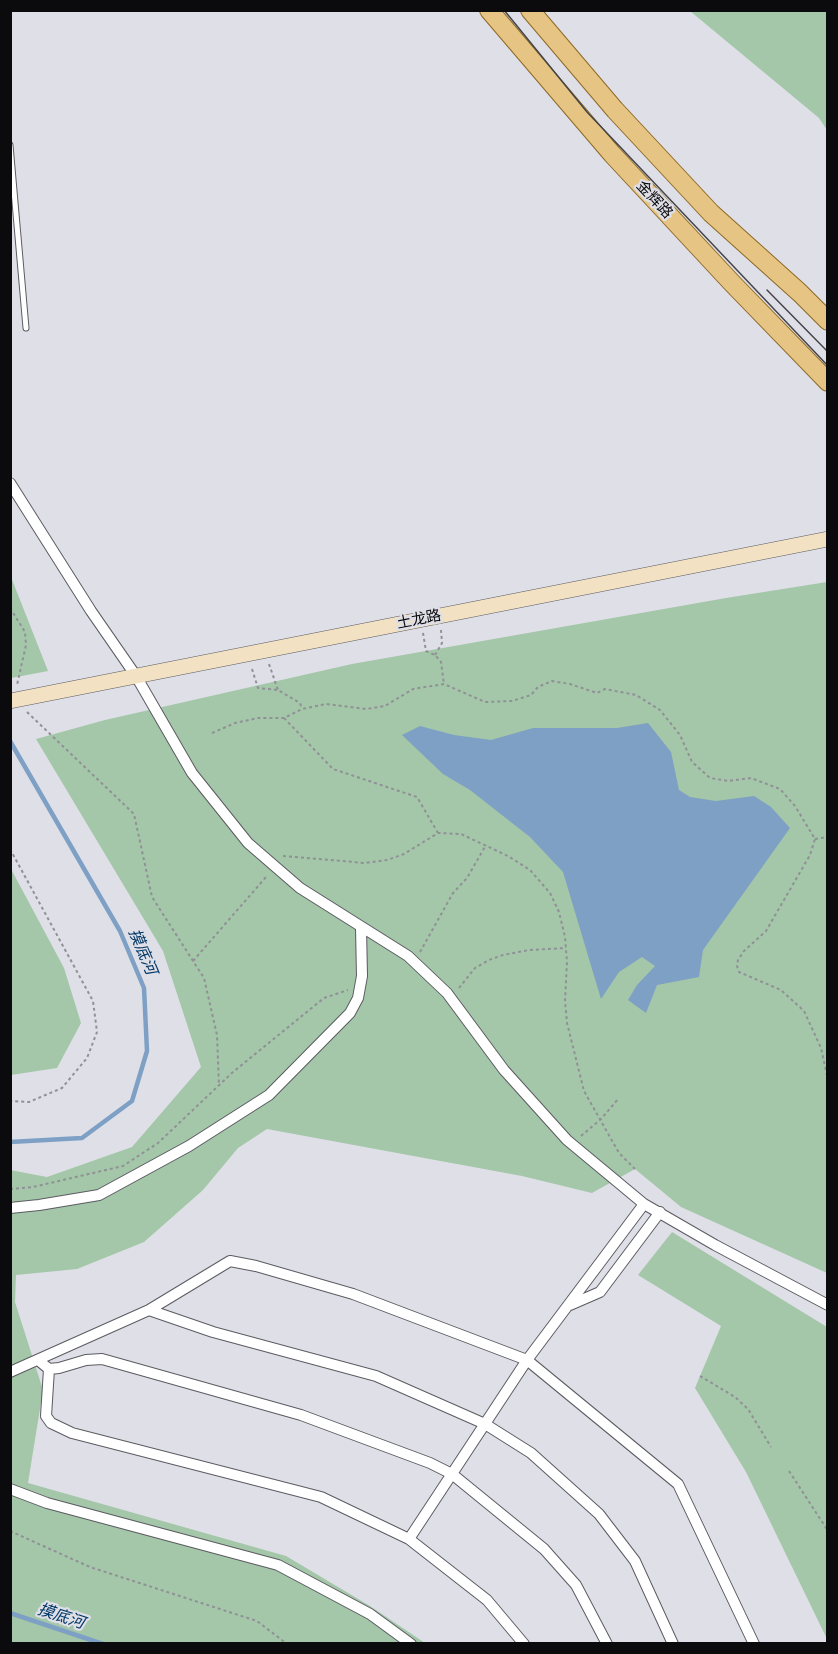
<!DOCTYPE html>
<html>
<head>
<meta charset="utf-8">
<style>
	body { margin:0 }
	#map { position:relative; width:838px; height:1654px; overflow:hidden; background:#dfdfe7; font-family:"Varela Round",sans-serif }
	canvas { display:block }
	.frame { position:absolute; inset:0; border:12px solid #0b0b0e; pointer-events:none }
</style>
</head>
<body>
<div id="map">
<canvas width="838" height="1654"></canvas>
<div class="frame"></div>
</div>
<script>
const ctx = document.querySelector('canvas').getContext('2d');
ctx.lineJoin = 'round';
function paint(path, color) {
  ctx.fillStyle = color;
  ctx.fill(path, 'evenodd');
}
function shape(rows) {
  const path = new Path2D();
  for (const r of rows) {
    path.moveTo(r[0], r[1]);
    for (let i = 2; i < r.length; i += 2) path.lineTo(r[i], r[i + 1]);
  }
  return path;
}
function strokePath(path, color, width, dash) {
  ctx.strokeStyle = color;
  ctx.lineWidth = width;
  ctx.lineCap = dash ? 'butt' : 'round';
  ctx.setLineDash(dash || []);
  ctx.stroke(path);
}
function drawText(font, color, halo, rows, align = 'center') {
  ctx.font = font + ' "Varela Round","Noto Sans SC",sans-serif';
  ctx.lineWidth = 4.5;
  ctx.setLineDash([]);
  ctx.textBaseline = 'middle';
  ctx.strokeStyle = halo;
  ctx.fillStyle = color;
  for (const [text, x, y, turn = 0] of rows) {
    ctx.save();
    ctx.translate(x, y);
    ctx.rotate((+turn || 0) * Math.PI / 180);
    ctx.textAlign = isNaN(turn) ? turn : align;
    if (halo) ctx.strokeText(text, 0, 0);
    ctx.fillText(text, 0, 0);
    ctx.restore();
  }
}
paint(shape([
	[690,11,827,11,827,130,819,118],
	[10,577,11,577,48,671,11,678],
	[827,582,827,1273,681,1207,635,1169,592,1193,522,1176,267,1129,238,1148,203,1190,144,1242,77,1269,16,1275,15,1302,43,1390,28,1483,286,1556,370,1606,425,1643,11,1643,10,1170,47,1177,132,1147,201,1067,163,951,36,739,105,720,352,664,726,598],
	[11,869,64,968,81,1023,57,1068,11,1075],
	[672,1232,827,1327,827,1639,746,1472,695,1388,721,1326,638,1275]
]), '#a3c7a8');
paint(shape([
	[648,723,671,752,679,790,690,797,716,801,754,796,771,807,790,828,703,950,699,977,657,985,646,1013,628,1000,637,985,655,966,642,957,619,972,601,999,563,872,530,837,470,790,443,774,402,735,420,726,454,735,491,740,533,728,617,728]
]), '#7ea0c5');
strokePath(shape([
	[10,741,120,931,144,988,147,1051,132,1101,82,1138,10,1142],
	[10,1613,103,1644]
]), '#7ea0c5', 4.5);
const lane = shape([
	[10,145,26,328]
]);
const street = shape([
	[10,483,91,611,136,676,192,773,248,843,300,888,408,956,447,993,504,1070,567,1140,644,1204,715,1245,828,1305],
	[10,1208,39,1205,99,1195,189,1146,269,1095,350,1013,358,998,362,976,361,928],
	[570,1305,600,1292,660,1212],
	[149,1310,213,1332,376,1376,485,1424,531,1453,599,1514,635,1561,673,1644],
	[38,1360,49,1369,59,1368,86,1360,102,1359,301,1415,430,1463,452,1474,544,1549,576,1585,607,1644],
	[49,1369,46,1416,51,1423,72,1433,321,1497,409,1539,487,1600,524,1644],
	[10,1372,149,1310,230,1261,256,1266,353,1294,527,1360,678,1484,754,1644],
	[10,1489,47,1503,278,1565,370,1614,411,1644],
	[409,1539,527,1360,644,1204]
]);
const secondary = shape([
	[10,701,828,539]
]);
const primary = shape([
	[489,10,612,154,732,283,828,382],
	[530,10,615,110,711,213,800,293,828,321]
]);
strokePath(lane, '#5b5b62', 7);
strokePath(street, '#5b5b62', 12);
strokePath(secondary, '#5b5b62', 16);
strokePath(primary, '#8e6925', 20);
strokePath(shape([
	[10,608,25,632,26,645,17,685],
	[423,633,426,651,435,655,441,662,444,684],
	[435,655,442,643,441,630],
	[269,664,278,690],
	[252,669,258,688,278,690,300,703,302,709],
	[27,712,134,814,152,897,204,978,217,1035,219,1086],
	[284,718,333,769,417,797,438,833],
	[212,733,235,723,258,718,284,718,302,709,326,704,366,709,385,706,413,689,444,684,485,702,512,701,531,695,538,687,552,681,570,684,597,693,605,689,636,695,660,710,680,735,692,762,710,778,728,781,751,778,780,789,795,806,815,839,810,855,766,931,744,951,738,960,737,966,739,972,781,990,804,1011,821,1048,828,1080],
	[815,839,828,837],
	[10,849,93,1001,97,1032,87,1058,62,1088,29,1102,10,1101],
	[283,856,365,863,387,860,404,854,438,833,461,834,508,856,530,870,550,893,559,912,565,937,567,962,565,1001,567,1023,584,1091,619,1153,635,1169],
	[420,952,453,893,467,878,486,845],
	[193,961,266,877],
	[459,988,475,968,489,960,503,955,529,950,566,948],
	[581,1136,601,1119,619,1098],
	[10,1189,33,1187,123,1166,158,1143,233,1072,324,998,348,990],
	[700,1376,735,1397,748,1409,771,1447],
	[789,1471,828,1531],
	[10,1531,90,1567,257,1621,287,1644]
]), '#909096', 2, [3, 3]);
strokePath(lane, '#fff', 5);
strokePath(street, '#fff', 10);
strokePath(secondary, '#f2e1c2', 15);
strokePath(primary, '#e6c484', 18);
strokePath(shape([
	[504,10,587,112,828,366],
	[767,290,828,352]
]), '#454549', 1.5);
drawText('15px', '#0b0b0e', '#dfdfe7', [
	["金辉路",654,200,47],
	["土龙路",419,620,-11]
]);
drawText('italic 16px', '#033968', '#dfdfe7', [
	["摸底河",142,952,67],
	["摸底河",61,1617,18]
]);
</script>
</body>
</html>
